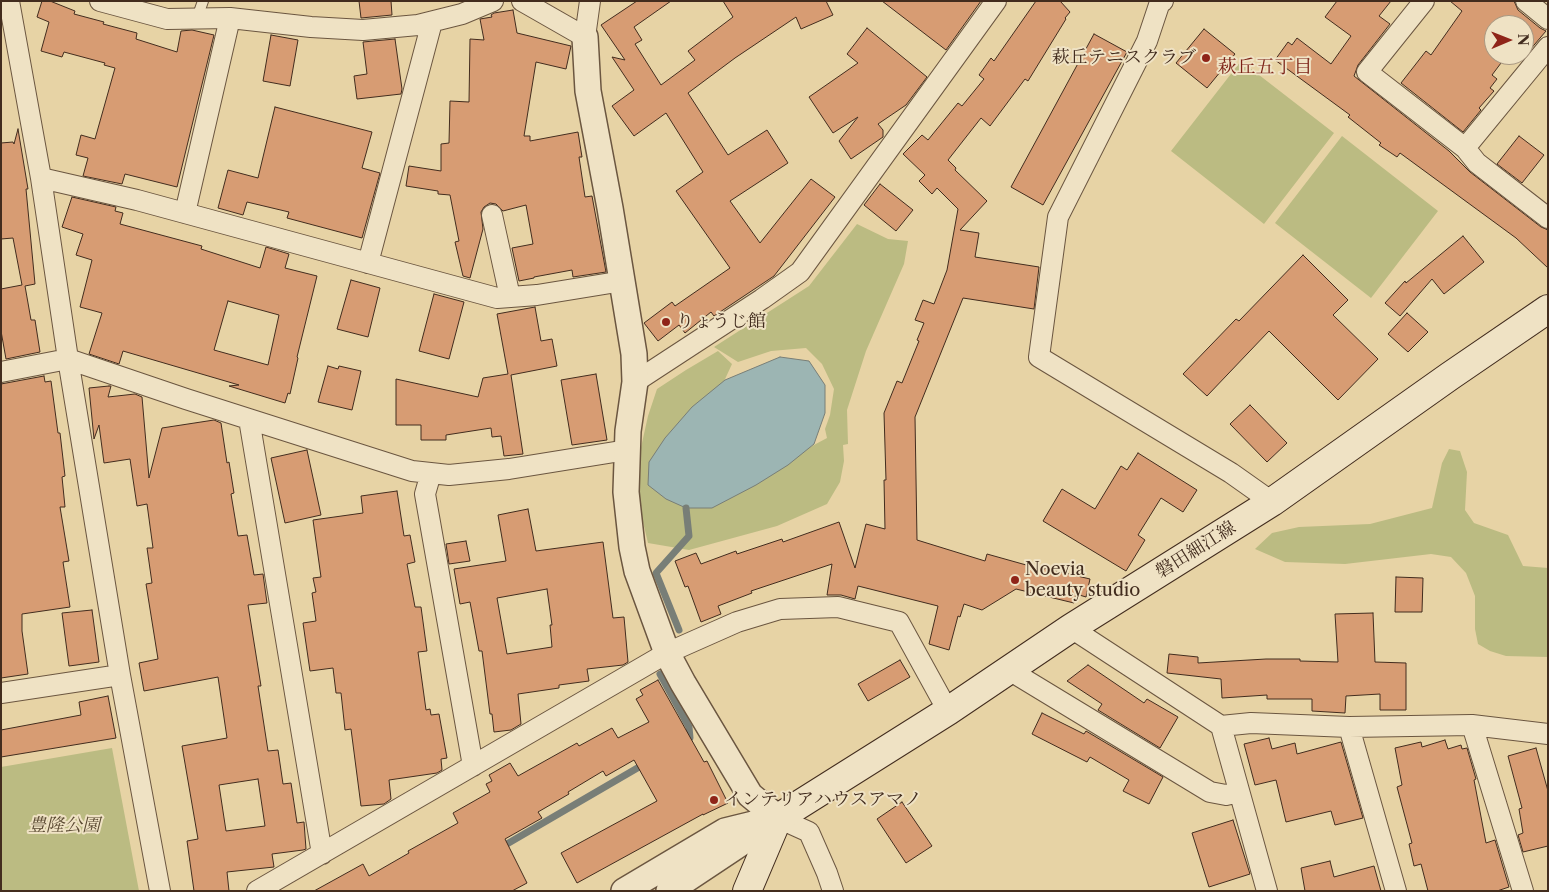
<!DOCTYPE html>
<html>
<head>
<meta charset="utf-8">
<style>
	body { margin:0 }
	#map { position:relative; width:1549px; height:892px; overflow:hidden; background:#e7d3a5; font-family:"Libre Caslon Text",serif }
	canvas { display:block }
	.frame { position:absolute; inset:0; border:2px solid #422c1e; pointer-events:none }
	.north { position:absolute; left:1484px; top:15px; width:50px; height:50px; box-sizing:border-box; background:#efe2c4; border:1px solid #aa9982; border-radius:50%; rotate:89deg; font-size:14px; font-weight:700; line-height:20px; text-align:center; color:#422c1e }
	.north::after { content:''; display:block; margin:auto; width:18px; height:22px; background:#8f2418; clip-path:polygon(50% 0,100% 100%,50% 72%,0 100%) }
</style>
</head>
<body>
<div id="map">
<canvas width="1549" height="892"></canvas>
<div class="frame"></div>
<div class="north">N</div>
</div>
<script>
const ctx = document.querySelector('canvas').getContext('2d');
ctx.lineJoin = 'round';
function paint(path, color) {
  ctx.fillStyle = color;
  ctx.fill(path, 'evenodd');
}
function shape(rows) {
  const path = new Path2D();
  for (const r of rows) {
    path.moveTo(r[0], r[1]);
    for (let i = 2; i < r.length; i += 2) path.lineTo(r[i], r[i + 1]);
  }
  return path;
}
function strokePath(path, color, width, dash) {
  ctx.strokeStyle = color;
  ctx.lineWidth = width;
  ctx.lineCap = dash ? 'butt' : 'round';
  ctx.setLineDash(dash || []);
  ctx.stroke(path);
}
function drawText(font, color, halo, rows, align = 'center') {
  ctx.font = font + ' "Libre Caslon Text","Noto Serif JP",serif';
  ctx.lineWidth = 4;
  ctx.setLineDash([]);
  ctx.textBaseline = 'middle';
  ctx.strokeStyle = halo;
  ctx.fillStyle = color;
  for (const [text, x, y, turn = 0] of rows) {
    ctx.save();
    ctx.translate(x, y);
    ctx.rotate((+turn || 0) * Math.PI / 180);
    ctx.textAlign = isNaN(turn) ? turn : align;
    if (halo) ctx.strokeText(text, 0, 0);
    ctx.fillText(text, 0, 0);
    ctx.restore();
  }
}
paint(shape([
	[1241,61,1334,133,1264,224,1171,151],
	[1342,136,1438,211,1371,298,1275,223],
	[857,224,888,239,908,241,904,264,866,351,847,410,848,444,843,445,844,461,840,482,827,504,777,526,689,550,648,543,639,505,638,461,648,416,657,389,686,370,718,351,732,364,720,390,756,476,827,438,825,429,830,415,834,389,822,364,806,348,771,351,738,362,714,347,809,286],
	[1449,449,1460,451,1467,472,1465,510,1474,523,1508,535,1523,566,1548,568,1548,657,1506,656,1490,651,1478,644,1475,629,1475,596,1466,573,1451,557,1431,554,1345,564,1285,562,1255,549,1272,533,1299,527,1370,524,1432,508,1442,463],
	[112,748,139,891,1,891,1,767]
]), '#bbbb82');
const water = shape([
	[780,357,809,361,825,385,825,413,814,444,788,465,756,485,712,508,686,508,666,499,648,485,649,462,665,438,692,407,725,380,780,357]
]);
paint(water, '#9cb5b3');
strokePath(water, '#787e77', 1);
strokePath(shape([
	[679,630,656,573,689,536,686,508],
	[660,674,689,727,690,738,684,742],
	[500,848,646,763]
]), '#787e77', 7);
const building = shape([
	[42,1,50,1,75,11,74,14,104,22,103,24,137,33,136,39,177,52,181,31,192,30,214,35,177,187,125,174,122,184,83,176,88,158,76,155,81,135,95,139,115,68,104,65,105,63,64,52,62,57,41,51,49,22,37,17,42,1],
	[359,1,391,1,392,15,361,18,359,1],
	[637,1,671,1,634,27,642,40,635,44,661,85,695,60,688,51,733,17,723,1,826,1,833,15,801,29,796,17,735,58,688,93,728,155,767,130,788,163,730,201,760,243,811,179,835,197,774,276,714,316,711,312,685,333,679,325,658,341,644,323,672,302,675,306,730,268,676,191,703,172,666,113,634,136,612,106,634,90,612,57,625,60,601,25,637,1],
	[882,1,981,1,946,50,882,1],
	[1036,1,1060,1,1070,12,1065,18,1066,19,1028,81,1025,79,990,126,981,118,948,160,956,168,955,170,987,201,960,230,979,233,975,257,1039,267,1034,309,963,298,915,417,917,540,985,561,987,554,1044,570,1044,568,1090,579,1086,597,1076,594,1074,603,1016,589,982,610,964,604,960,617,958,616,949,650,929,644,938,606,858,586,855,599,841,595,827,595,832,564,751,591,752,593,718,606,721,614,701,622,688,586,685,587,675,561,696,553,701,564,736,551,737,554,782,539,783,542,839,522,855,568,866,524,885,529,884,480,886,480,884,413,897,381,902,383,919,341,917,340,924,323,915,320,923,300,934,304,947,270,958,209,937,188,932,194,919,181,925,175,903,154,922,135,928,140,958,103,962,106,984,79,979,75,991,58,994,61,1036,1],
	[1337,1,1391,1,1379,16,1390,24,1358,65,1354,76,1449,151,1470,172,1541,227,1548,230,1548,268,1516,238,1400,153,1397,157,1379,145,1381,143,1348,117,1350,115,1275,60,1288,42,1292,45,1297,38,1331,64,1351,36,1325,17,1337,1],
	[1450,1,1514,1,1518,10,1540,28,1546,31,1529,51,1524,47,1524,25,1494,25,1494,55,1507,55,1492,75,1497,79,1490,88,1494,91,1479,108,1481,110,1463,132,1401,83,1426,51,1431,55,1462,11,1450,1],
	[513,10,517,33,571,46,566,69,536,62,524,136,530,136,530,141,578,132,582,157,579,157,585,197,592,196,606,272,573,277,572,270,534,277,534,278,519,281,512,248,533,244,526,205,503,211,496,204,490,203,484,207,481,212,483,229,470,278,463,276,455,242,459,241,450,195,438,194,438,191,406,186,409,166,441,171,441,144,449,143,450,101,469,102,470,39,484,40,480,19,492,17,491,15,494,13,513,10],
	[867,28,927,77,906,105,878,124,883,130,883,137,851,159,839,141,858,117,833,133,809,97,858,63,847,54,867,28],
	[1204,29,1235,54,1207,88,1176,63,1204,29],
	[1094,34,1127,52,1043,205,1011,187,1094,34],
	[271,35,298,40,290,86,263,81,271,35],
	[395,39,402,89,401,94,357,99,354,76,367,74,363,42,395,39],
	[275,107,372,132,362,168,380,173,362,238,287,218,289,212,247,202,243,215,218,208,228,170,258,178,275,107],
	[18,129,28,189,26,189,35,284,25,286,31,320,35,320,40,352,6,359,1,331,1,289,22,285,13,238,1,239,1,143,13,142,14,144,18,129],
	[1519,136,1544,155,1522,183,1497,164,1519,136],
	[880,184,913,210,896,231,864,205,880,184],
	[72,197,116,207,115,211,123,213,120,224,202,246,201,249,260,268,266,247,289,254,285,268,317,276,297,357,298,358,290,394,288,393,285,403,229,386,239,385,123,351,119,364,89,354,102,313,80,307,92,260,76,255,83,234,62,227,72,197],
	[228,301,279,315,268,365,214,350,228,301],
	[1463,236,1484,262,1444,294,1432,279,1400,316,1385,303,1405,281,1406,283,1463,236],
	[1303,255,1348,300,1333,315,1378,359,1338,400,1269,331,1207,396,1183,374,1236,319,1239,321,1303,255],
	[351,280,380,288,368,337,337,329,351,280],
	[434,294,464,302,449,359,419,351,434,294],
	[535,307,541,341,552,339,557,366,511,375,523,454,504,456,501,436,492,437,491,428,446,435,446,440,421,440,421,425,396,425,396,379,478,397,483,378,508,374,497,314,535,307],
	[1407,313,1428,332,1408,352,1388,334,1407,313],
	[328,366,338,369,339,366,361,371,352,410,318,402,328,366],
	[596,374,607,440,572,445,561,380,596,374],
	[44,376,45,382,51,381,58,433,60,433,65,476,62,477,65,507,60,507,69,561,63,562,70,607,22,614,22,631,28,674,1,678,1,384,44,376],
	[109,386,111,386,108,397,135,394,142,397,149,478,162,428,214,420,221,423,227,463,229,462,234,493,231,494,238,536,247,535,254,575,263,574,267,603,248,605,261,686,258,686,268,751,278,750,283,784,291,783,297,823,304,822,306,849,303,850,272,854,274,867,227,872,229,891,194,891,187,841,198,839,182,746,227,738,218,677,144,691,139,663,158,659,146,584,152,583,147,548,153,548,147,504,137,506,130,459,104,463,99,425,94,439,89,388,109,386],
	[258,779,265,826,226,831,219,785,258,779],
	[1250,405,1287,443,1267,462,1230,424,1250,405],
	[307,450,321,515,285,523,271,458,307,450],
	[1138,453,1197,490,1183,512,1161,498,1138,535,1145,540,1126,571,1043,521,1062,489,1095,509,1121,466,1127,470,1138,453],
	[397,491,404,536,410,535,415,562,407,564,415,607,421,607,427,651,418,652,426,710,430,709,431,715,439,714,447,758,441,759,442,770,437,773,389,780,391,799,384,804,361,806,351,729,345,730,341,693,336,693,333,668,310,671,303,623,316,621,312,593,316,592,313,578,321,577,313,520,363,513,361,496,397,491],
	[528,509,536,551,603,542,613,618,624,617,628,662,623,665,587,669,589,681,559,685,559,688,518,694,521,724,511,730,494,732,492,714,490,714,482,651,479,651,470,602,460,604,454,569,506,561,498,515,528,509],
	[547,589,552,625,550,625,552,647,507,654,497,598,547,589],
	[466,541,470,561,449,564,446,544,466,541],
	[1396,577,1423,578,1422,612,1395,612,1396,577],
	[92,610,99,662,69,666,62,613,92,610],
	[1373,613,1375,662,1406,663,1406,710,1380,710,1380,694,1346,696,1345,713,1312,711,1312,699,1267,699,1267,695,1222,698,1221,679,1167,673,1169,654,1198,657,1198,663,1266,659,1300,659,1300,661,1338,662,1335,614,1373,613],
	[900,660,910,677,868,701,858,684,900,660],
	[1088,665,1144,703,1147,699,1178,717,1160,748,1098,710,1102,704,1067,681,1088,665],
	[658,680,704,762,707,761,728,803,703,815,703,814,577,883,561,853,657,801,634,760,606,776,603,771,568,792,569,794,538,812,542,818,505,839,527,883,512,891,314,891,363,864,369,876,409,853,408,851,458,823,453,813,490,792,486,784,492,781,489,775,510,763,518,776,577,743,579,746,612,728,618,738,649,722,636,699,643,695,640,690,658,680],
	[108,696,116,738,1,757,1,730,81,715,79,702,108,696],
	[1042,713,1084,734,1086,731,1163,777,1149,804,1123,791,1129,780,1090,757,1087,762,1032,734,1042,713],
	[1269,738,1272,749,1295,743,1297,754,1341,742,1363,818,1335,825,1331,811,1286,822,1276,780,1255,785,1244,744,1269,738],
	[1445,740,1448,749,1461,745,1462,749,1467,748,1476,779,1474,780,1486,843,1495,840,1509,887,1497,891,1428,891,1421,864,1414,866,1409,844,1412,843,1397,787,1402,785,1395,748,1421,742,1422,747,1445,740],
	[1536,748,1548,791,1548,846,1523,852,1518,835,1523,833,1519,809,1522,808,1508,756,1536,748],
	[902,802,932,846,906,863,877,819,902,802],
	[1233,820,1250,874,1209,887,1192,833,1233,820],
	[1330,861,1334,877,1374,866,1381,891,1305,891,1301,868,1330,861]
]);
paint(building, '#d79c73');
strokePath(building, '#422c1e', 1);
const service = shape([
	[197,18,203,1]
]);
const minor = shape([
	[100,1,167,19,230,18,311,27,363,30,418,25,462,14,493,1],
	[522,1,585,37,590,1],
	[1163,1,1160,2,1147,41,1058,217,1039,357,1231,473,1272,502],
	[1424,1,1367,72,1465,148,1477,163,1548,218],
	[1526,1,1548,19],
	[1465,148,1548,47],
	[41,178,137,200,497,298,537,295,623,281],
	[185,213,230,18],
	[492,215,510,297],
	[368,263,432,22],
	[1,372,68,359,186,399,412,471,449,475,509,469,627,450],
	[635,382,762,299,800,272,996,1],
	[249,419,322,854],
	[431,473,425,494,473,766],
	[1071,628,1221,726,1251,723,1349,727,1472,725,1548,734],
	[1009,670,1210,792,1226,795,1239,792],
	[120,675,160,891],
	[1,693,120,675,68,359,41,178,9,1],
	[1472,725,1523,891],
	[1221,726,1267,891],
	[1349,727,1396,891],
	[778,818,809,832,827,873,833,891],
	[257,891,667,653,737,622,780,609,838,607,899,622,948,711]
]);
const tertiary = shape([
	[585,37,588,91,610,208,634,354,635,382,628,431,626,492,632,547,637,571,667,653,683,683,750,795,778,818],
	[624,891,725,831,778,818],
	[669,891,765,827]
]);
const secondary = shape([
	[747,891,778,818,948,711,1071,628,1272,502,1450,376,1548,309]
]);
strokePath(service, '#6b5640', 12);
strokePath(minor, '#6b5640', 22);
strokePath(tertiary, '#6b5640', 28);
strokePath(secondary, '#422c1e', 30);
strokePath(service, '#efe2c4', 10);
strokePath(minor, '#efe2c4', 20);
strokePath(tertiary, '#efe2c4', 25);
strokePath(secondary, '#efe2c4', 28);
for (const [x, y, r, color] of [
	[1206,58,5,"#8f2418"],
	[666,322,5,"#8f2418"],
	[1015,580,5,"#8f2418"],
	[714,800,5,"#8f2418"]
]) {
  const dot = new Path2D();
  dot.arc(x, y, r, 0, 2 * Math.PI);
  ctx.fillStyle = color;
  ctx.fill(dot);
  strokePath(dot, '#efe2c4', 2);
}
drawText('18px', '#422c1e', '#efe2c4', [
	["萩丘テニスクラブ",1196,58,"right"],
	["りょうじ館",676,322],
	["Noevia",1025,570],
	["beauty studio",1025,591],
	["インテリアハウスアマノ",724,800]
], 'left');
drawText('18px', '#422c1e', '#efe2c4', [
	["磐田細江線",1196,550,-32]
]);
drawText('italic 18px', '#5a4932', '#efe2c4', [
	["豊隆公園",64,826]
]);
drawText('19px', '#7a1f14', '#efe2c4', [
	["萩丘五丁目",1265,68]
]);
</script>
</body>
</html>
